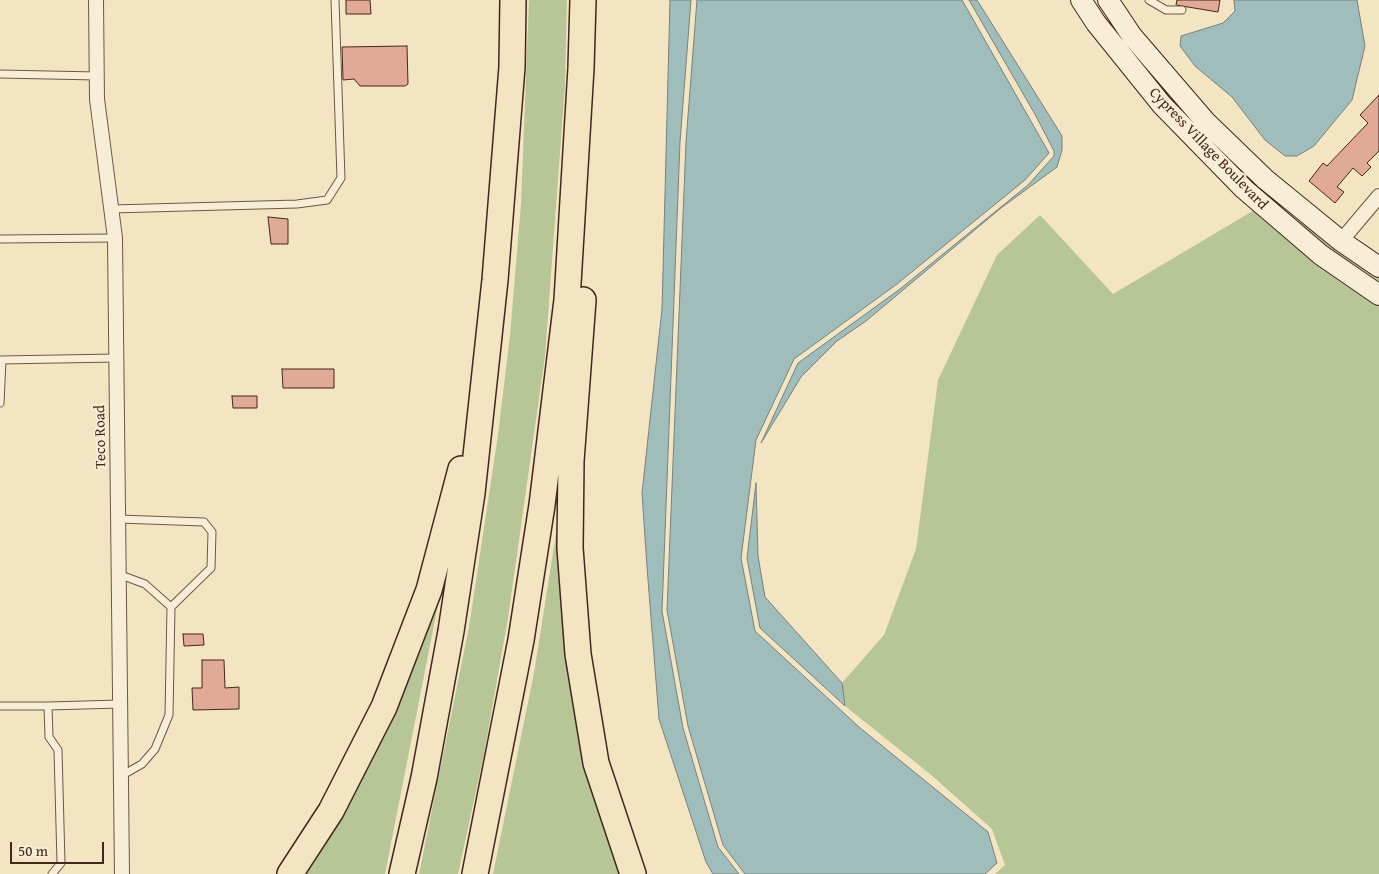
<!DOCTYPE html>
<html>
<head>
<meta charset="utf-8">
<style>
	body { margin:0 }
	#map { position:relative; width:1379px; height:874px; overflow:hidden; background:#f4e5c2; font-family:"Gentium Book Plus",serif }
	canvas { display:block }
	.scale { position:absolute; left:10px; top:842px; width:94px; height:22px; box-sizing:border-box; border:2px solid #43261c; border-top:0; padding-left:6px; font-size:15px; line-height:18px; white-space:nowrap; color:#43261c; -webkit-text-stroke:4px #f8eed7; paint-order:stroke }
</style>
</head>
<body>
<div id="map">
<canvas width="1379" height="874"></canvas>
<div class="scale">50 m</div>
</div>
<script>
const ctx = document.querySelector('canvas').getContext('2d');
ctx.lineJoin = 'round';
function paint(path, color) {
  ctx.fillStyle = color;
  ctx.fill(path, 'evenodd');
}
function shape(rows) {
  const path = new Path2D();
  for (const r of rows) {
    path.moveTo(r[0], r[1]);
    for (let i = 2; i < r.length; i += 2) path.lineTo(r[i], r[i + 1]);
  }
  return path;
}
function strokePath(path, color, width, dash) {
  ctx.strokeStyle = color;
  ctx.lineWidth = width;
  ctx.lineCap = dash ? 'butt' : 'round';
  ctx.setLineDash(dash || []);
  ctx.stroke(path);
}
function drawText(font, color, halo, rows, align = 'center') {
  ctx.font = font + ' "Gentium Book Plus",serif';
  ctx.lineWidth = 4;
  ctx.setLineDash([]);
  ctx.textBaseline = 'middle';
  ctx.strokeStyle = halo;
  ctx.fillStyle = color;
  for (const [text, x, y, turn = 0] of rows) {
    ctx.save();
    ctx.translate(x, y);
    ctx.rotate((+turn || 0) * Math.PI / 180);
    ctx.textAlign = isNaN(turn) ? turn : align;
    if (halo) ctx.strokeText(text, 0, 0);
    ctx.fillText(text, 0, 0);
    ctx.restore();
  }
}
paint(shape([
	[529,0,567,0,565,85,545,356,508,618,484,754,458,874,419,874,469,627,498,435,510,335,521,204],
	[1256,209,1379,304,1379,874,995,874,1005,865,992,829,930,774,845,706,842,683,884,635,916,549,938,380,997,255,1040,215,1113,294],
	[1281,211,1321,234,1379,275,1379,287,1325,249],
	[561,502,623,874,493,874,534,673],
	[445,569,385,874,296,874]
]), '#b7c697');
const water = shape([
	[670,0,691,0,680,142,662,611,683,728,718,847,739,874,713,874,706,862,659,719,647,567,642,493,662,309,670,0],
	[697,0,962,0,1049,153,1025,180,897,284,794,359,756,440,741,558,755,631,859,727,988,832,997,863,985,874,745,874,723,845,688,726,667,610,686,142,697,0],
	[969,0,977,0,1062,136,1062,150,1057,167,1001,208,866,321,837,341,801,377,761,443,798,363,900,289,1028,185,1054,156,1054,151,1036,116,969,0],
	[1234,0,1357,0,1365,46,1352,100,1314,146,1297,156,1285,156,1265,140,1232,97,1195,66,1180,46,1181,36,1223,23,1235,11,1234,0],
	[756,483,758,556,765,597,842,683,845,706,760,628,747,558,756,483]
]);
paint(water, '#9ebdbb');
strokePath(water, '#7a817b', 1);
const building = shape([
	[346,0,370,0,371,14,346,14,346,0],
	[1177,0,1220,0,1218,12,1176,5,1177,0],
	[407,46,408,84,405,86,360,86,354,79,343,80,342,47,407,46],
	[1379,95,1379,151,1367,163,1371,167,1362,176,1353,168,1337,187,1344,192,1335,203,1309,181,1323,163,1327,166,1368,123,1360,115,1379,95],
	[268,217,288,219,288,244,271,244,268,217],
	[282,369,334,369,334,388,283,388,282,369],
	[232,396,257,396,257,408,233,408,232,396],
	[183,634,203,634,204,645,184,646,183,634],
	[202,660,224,660,225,688,239,687,239,709,193,710,192,688,202,688,202,660]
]);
paint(building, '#e0aa96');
strokePath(building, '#43261c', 1);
const lane = shape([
	[1149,0,1166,10,1182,10],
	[0,74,97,76],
	[112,209,297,204,327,200,341,178,335,0],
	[0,239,115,238],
	[0,360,116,358],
	[0,403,2,360],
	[118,519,204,522,212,532,211,568,171,607,169,715,155,749,142,764,121,776],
	[118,574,145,584,171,607],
	[0,706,48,706],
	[52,874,61,863,58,750,49,737,48,706,120,704]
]);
const street = shape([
	[96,0,97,99,115,238,122,874],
	[1341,241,1379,196]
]);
const secondary = shape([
	[1081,0,1096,23,1162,105,1244,189,1321,255,1379,295],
	[1108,0,1132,36,1206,122,1265,179,1341,241,1379,267]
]);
const highway = shape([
	[583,300,571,461,570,548,578,654,596,763,633,874],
	[290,874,331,811,384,707,429,590,461,469],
	[402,874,424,778,451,631,472,493,495,280,512,67,513,0],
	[475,874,521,640,542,505,567,300,581,68,583,0]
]);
strokePath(lane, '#6f5646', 9);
strokePath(street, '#6f5646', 16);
strokePath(secondary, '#43261c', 22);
strokePath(highway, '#43261c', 28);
strokePath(lane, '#f8eed7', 7);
strokePath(street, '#f8eed7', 14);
strokePath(secondary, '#f8eed7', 20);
strokePath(highway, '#f4e5c2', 25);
drawText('15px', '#43261c', '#f8eed7', [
	["Cypress Village Boulevard",1208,149,46],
	["Teco Road",101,437,-91]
]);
</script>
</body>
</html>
